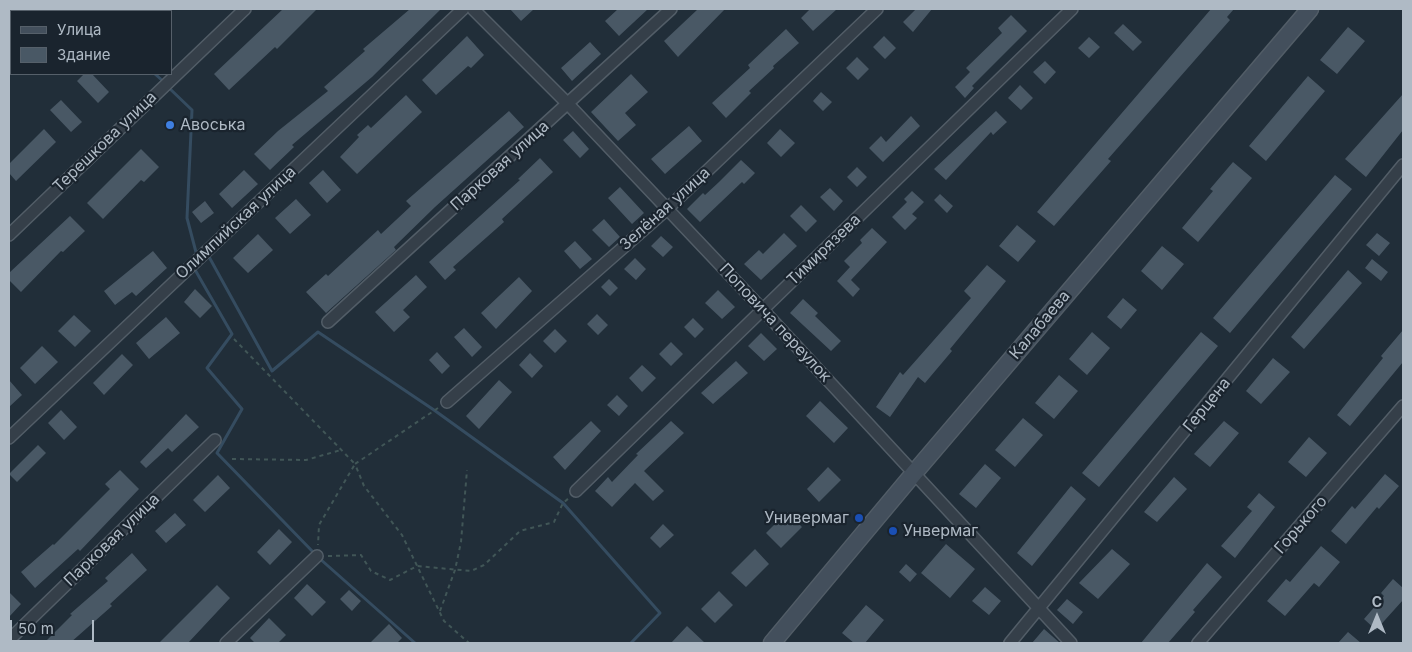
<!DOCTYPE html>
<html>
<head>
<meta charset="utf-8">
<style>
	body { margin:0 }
	#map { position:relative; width:1412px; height:652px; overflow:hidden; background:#212e39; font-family:Inter,sans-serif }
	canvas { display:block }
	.frame { position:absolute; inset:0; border:10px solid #afbac5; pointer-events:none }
	.legend { position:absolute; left:10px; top:10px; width:162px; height:65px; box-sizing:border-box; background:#1a242e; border:1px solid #56606a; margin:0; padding:6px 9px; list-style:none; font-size:15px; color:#afbac5 }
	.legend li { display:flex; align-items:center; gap:10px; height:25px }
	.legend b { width:25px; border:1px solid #56606a }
	.north { position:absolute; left:1352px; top:592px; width:50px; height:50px; -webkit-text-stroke:4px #1a242e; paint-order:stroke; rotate:0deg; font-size:14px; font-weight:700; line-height:20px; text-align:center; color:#afbac5 }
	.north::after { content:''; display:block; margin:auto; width:18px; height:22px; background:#afbac5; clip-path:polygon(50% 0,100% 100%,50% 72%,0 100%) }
	.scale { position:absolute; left:10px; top:620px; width:84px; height:22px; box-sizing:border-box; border:2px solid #afbac5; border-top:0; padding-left:6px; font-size:15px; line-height:18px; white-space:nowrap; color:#afbac5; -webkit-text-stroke:4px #1a242e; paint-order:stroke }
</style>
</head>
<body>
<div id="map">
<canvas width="1412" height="652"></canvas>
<div class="frame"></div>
<ul class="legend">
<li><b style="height:6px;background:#434f5c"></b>Улица</li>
<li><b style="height:14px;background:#495865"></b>Здание</li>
</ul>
<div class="north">С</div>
<div class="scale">50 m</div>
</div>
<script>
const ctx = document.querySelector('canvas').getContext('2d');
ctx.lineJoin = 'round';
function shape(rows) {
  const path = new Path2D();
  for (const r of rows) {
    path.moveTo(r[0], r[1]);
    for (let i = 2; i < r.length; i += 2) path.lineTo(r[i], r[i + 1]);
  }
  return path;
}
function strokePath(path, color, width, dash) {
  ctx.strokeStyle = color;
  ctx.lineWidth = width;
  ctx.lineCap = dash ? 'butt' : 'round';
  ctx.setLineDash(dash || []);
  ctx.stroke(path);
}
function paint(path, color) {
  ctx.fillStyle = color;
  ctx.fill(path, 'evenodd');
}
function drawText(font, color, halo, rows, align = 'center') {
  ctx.font = font + ' Inter,sans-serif';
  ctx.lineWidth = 4.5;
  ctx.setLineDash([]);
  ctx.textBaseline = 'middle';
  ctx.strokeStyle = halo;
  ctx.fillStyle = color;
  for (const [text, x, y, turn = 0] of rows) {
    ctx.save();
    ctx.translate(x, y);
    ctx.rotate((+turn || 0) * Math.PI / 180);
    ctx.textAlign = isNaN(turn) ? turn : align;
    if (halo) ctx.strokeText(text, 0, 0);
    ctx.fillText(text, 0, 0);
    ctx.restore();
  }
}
strokePath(shape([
	[35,9,42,11],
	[155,74,164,82],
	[168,87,192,110,187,218,197,256],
	[208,255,272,371,318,332,434,410,563,503,660,613,631,643],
	[194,268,232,334,207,368,242,409,217,453,314,553],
	[319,558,415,643]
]), '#354c60', 3);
paint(shape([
	[283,9,317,9,277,49,275,47,229,90,214,74],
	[410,9,441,9,372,77,292,145,294,147,270,170,254,154,278,131,328,91,324,87,365,51,363,49],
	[510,9,534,9,521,21],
	[618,9,648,9,619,36,605,21],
	[698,9,725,9,678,57,664,41],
	[810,9,837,9,813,31,801,18],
	[916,9,932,9,913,32,903,22],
	[1211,9,1234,9,1227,17,1230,20,1108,159,1111,161,1054,226,1037,212],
	[1011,15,1027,31,972,86,974,88,965,98,955,87,970,72,966,68,1002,33,998,28],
	[1123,24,1142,42,1133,51,1114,33],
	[1348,27,1365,41,1337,74,1320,60],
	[786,29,799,43,773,66,774,68,749,91,751,93,726,118,712,103,750,68,748,65],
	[467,36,484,55,471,68,468,66,436,95,422,80],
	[884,36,896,48,885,59,873,47],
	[1089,37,1100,47,1089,58,1078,48],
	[590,42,601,54,572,81,561,68],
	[857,57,869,69,858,80,846,68],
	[1045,61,1056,72,1045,84,1033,72],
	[84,74,92,74,109,92,98,103,77,81],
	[631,74,648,92,625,113,636,125,618,141,591,112],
	[1308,76,1325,91,1266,161,1249,146],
	[1020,85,1033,98,1021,110,1008,98],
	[821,92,832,102,823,111,813,101],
	[1403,94,1403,130,1366,177,1345,159],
	[406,95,422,112,357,174,340,157,359,137,357,135,368,125,371,128],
	[61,100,82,122,71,132,50,110],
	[509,111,524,127,435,207,394,247,396,250,326,313,306,292,326,274,328,276,378,230,381,234,411,206,406,201],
	[996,111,1007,122,993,135,991,132,946,180,934,169],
	[911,116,920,126,883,162,869,148,881,136,886,142],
	[689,126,702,141,665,174,651,159],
	[44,129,56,142,16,181,9,173,9,164],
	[780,129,795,143,781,157,767,143],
	[573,131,589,149,580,158,563,140],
	[141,149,159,167,144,182,141,180,103,219,87,203],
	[540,158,553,172,502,219,504,222,453,267,456,270,445,280,429,262,520,180,518,179],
	[741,160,755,173,744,184,742,182,700,222,687,209,703,193,705,195,719,182],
	[1233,162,1252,178,1198,242,1182,228,1213,191,1210,189],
	[857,167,867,177,857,187,847,177],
	[244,170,258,184,232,208,219,194],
	[323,170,341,190,327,203,309,183],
	[1335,175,1352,189,1230,333,1213,318],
	[620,187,644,213,632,224,608,198],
	[830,188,843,201,834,211,820,197],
	[912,191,924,202,912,214,917,218,905,230,892,217,907,202,904,199],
	[940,194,953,206,947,213,934,200],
	[296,199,311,215,290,234,275,218],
	[205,201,214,213,201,223,192,212],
	[801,205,817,221,806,232,790,216],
	[70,216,85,231,63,252,61,251,21,292,9,280,9,273],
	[604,219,620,237,609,247,592,230],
	[1017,225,1036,241,1018,262,999,246],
	[872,228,887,242,851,280,860,289,853,297,837,281,850,267,844,261,862,243,860,240],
	[784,233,797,246,761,280,744,264,759,250,763,254],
	[1377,233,1390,243,1379,256,1366,245],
	[258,234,273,250,248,273,233,258],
	[661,236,673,247,663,257,651,246],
	[575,241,592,259,580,269,564,251],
	[1162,246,1184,264,1162,290,1141,271],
	[153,251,167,268,136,296,132,292,115,305,104,291],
	[635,258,646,269,636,280,624,269],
	[1372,259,1388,272,1381,281,1365,268],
	[987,265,1006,281,950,349,952,351,925,383,918,377,890,417,876,407,900,372,903,375,971,298,964,291],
	[1348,270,1362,283,1304,349,1291,337],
	[416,275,427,287,403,310,410,317,394,332,375,312],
	[519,277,532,291,496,329,481,313],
	[609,279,618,288,610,296,601,287],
	[195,289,212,306,200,318,184,302],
	[718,290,735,307,722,319,705,303],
	[1123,298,1137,310,1121,329,1107,317],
	[803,299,818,313,815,316,841,341,831,351,790,313],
	[597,314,608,325,598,335,587,324],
	[74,315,91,331,75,347,58,331],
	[166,317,180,333,149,359,136,343],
	[693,318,704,329,695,338,684,327],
	[464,328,482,347,472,357,454,337],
	[555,329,567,341,555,353,543,341],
	[1403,330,1403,362,1350,426,1337,415,1383,358,1381,356],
	[1092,332,1110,348,1087,375,1069,359],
	[1201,332,1218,346,1099,487,1082,473],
	[761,333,777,349,764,361,748,346],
	[671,342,683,354,671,366,659,354],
	[42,346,58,362,35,384,20,368],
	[437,352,450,366,442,374,429,360],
	[530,353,543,366,532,378,519,365],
	[122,354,133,365,104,395,93,383],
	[1273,358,1290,372,1261,404,1246,391],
	[736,361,748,373,713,404,701,393],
	[642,365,656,378,642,392,629,378],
	[1059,375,1078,391,1054,419,1035,403],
	[9,380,22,395,9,407],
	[499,380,512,392,479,429,466,416],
	[617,395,628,406,619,416,607,405],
	[820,401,848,428,834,443,806,416],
	[61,410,77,427,64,440,48,423],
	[186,414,199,427,172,452,168,448,146,468,140,462],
	[1023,418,1043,435,1015,467,995,450],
	[591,421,601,431,565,470,553,457],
	[671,421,684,433,644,471,664,491,653,501,635,483,612,507,595,491,608,477,612,482,638,455,636,454],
	[1224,421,1239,433,1210,467,1194,454],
	[1309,437,1327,453,1306,477,1288,462],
	[38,445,46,453,17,482,9,474],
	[985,464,1001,478,976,508,959,494],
	[828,467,841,480,819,502,807,489],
	[120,470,139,489,80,551,78,549,35,588,21,572,53,544,54,545,110,489,105,484],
	[1385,474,1399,486,1379,509,1377,507,1346,544,1331,531,1352,506,1355,509],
	[218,475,230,488,205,512,193,500],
	[1174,477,1187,489,1157,522,1144,512],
	[1071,486,1086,499,1032,566,1017,553],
	[1259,493,1275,507,1235,558,1221,546,1252,511,1247,507],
	[787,512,802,527,781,548,766,533],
	[175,513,186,525,166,543,155,531],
	[663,524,674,535,660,548,650,538],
	[279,529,292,542,270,565,257,552],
	[946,544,975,569,950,598,921,573],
	[1321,546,1340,562,1319,587,1314,583,1285,616,1267,601,1286,579,1290,582],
	[755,549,769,564,746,587,731,573],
	[1112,549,1130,564,1098,599,1079,583],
	[132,553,147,570,110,604,112,606,70,643,44,643,72,615,70,614,108,581,105,578],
	[1207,563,1222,577,1193,610,1195,612,1168,643,1141,643],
	[906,564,917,574,910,582,899,572],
	[1393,579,1403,588,1403,600,1376,630,1364,619,1384,596,1381,593],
	[307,584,326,602,312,616,294,598],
	[217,585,230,598,188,643,159,643],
	[985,587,1001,601,989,615,972,601],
	[349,590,361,601,352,611,340,599],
	[719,591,733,605,715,623,701,609],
	[9,592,21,604,9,617],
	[1067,599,1083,612,1073,624,1057,610],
	[866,605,884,620,865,643,854,643,842,633],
	[269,618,286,635,278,643,255,643,250,638],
	[389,624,402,638,397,643,370,643],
	[687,626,705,643,671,643],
	[1044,629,1060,643,1032,643],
	[1348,632,1361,643,1338,643]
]), '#495865');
const street = shape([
	[473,9,568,104,762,309,1071,643],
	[9,235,245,9],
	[328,322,671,9],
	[447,402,666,210,877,9],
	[9,438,463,9],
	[576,491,1072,9],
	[9,640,215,440],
	[226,643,317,556],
	[1010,643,1403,165],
	[1198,643,1403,406]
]);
const secondary = shape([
	[772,643,915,472,1310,9]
]);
strokePath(street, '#525d67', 14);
strokePath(secondary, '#525d67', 19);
strokePath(shape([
	[234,339,355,464,319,525,318,545],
	[438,408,355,464,364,486,402,535,444,621,469,643],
	[232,459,306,460,341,450],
	[328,556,361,555,371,571,390,580,417,566,471,571,484,565,520,531,554,522,563,503,569,498],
	[440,611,455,570,461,542,467,470]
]), '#415657', 2, [4, 4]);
strokePath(street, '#353f49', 11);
strokePath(secondary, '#434f5c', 16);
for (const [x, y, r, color] of [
	[170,125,5,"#3f7fe0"],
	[859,518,5,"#1a4fb4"],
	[893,531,5,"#1a4fb4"]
]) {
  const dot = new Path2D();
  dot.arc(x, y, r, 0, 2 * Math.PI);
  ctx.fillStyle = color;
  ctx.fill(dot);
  strokePath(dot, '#1a242e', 2);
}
drawText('16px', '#afbac5', '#1a242e', [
	["Авоська",180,125],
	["Универмаг",849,518,"right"],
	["Унвермаг",903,531]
], 'left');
drawText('16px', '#afbac5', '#1a242e', [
	["Терешкова улица",105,142,-44],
	["Парковая улица",500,166,-42],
	["Зелёная улица",665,209,-42],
	["Олимпийская улица",236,223,-43],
	["Тимирязева",824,250,-44],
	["Поповича переулок",775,323,47],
	["Калабаева",1040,325,-50],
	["Герцена",1207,405,-51],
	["Горького",1301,525,-49],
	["Парковая улица",112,540,-44]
]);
</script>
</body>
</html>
